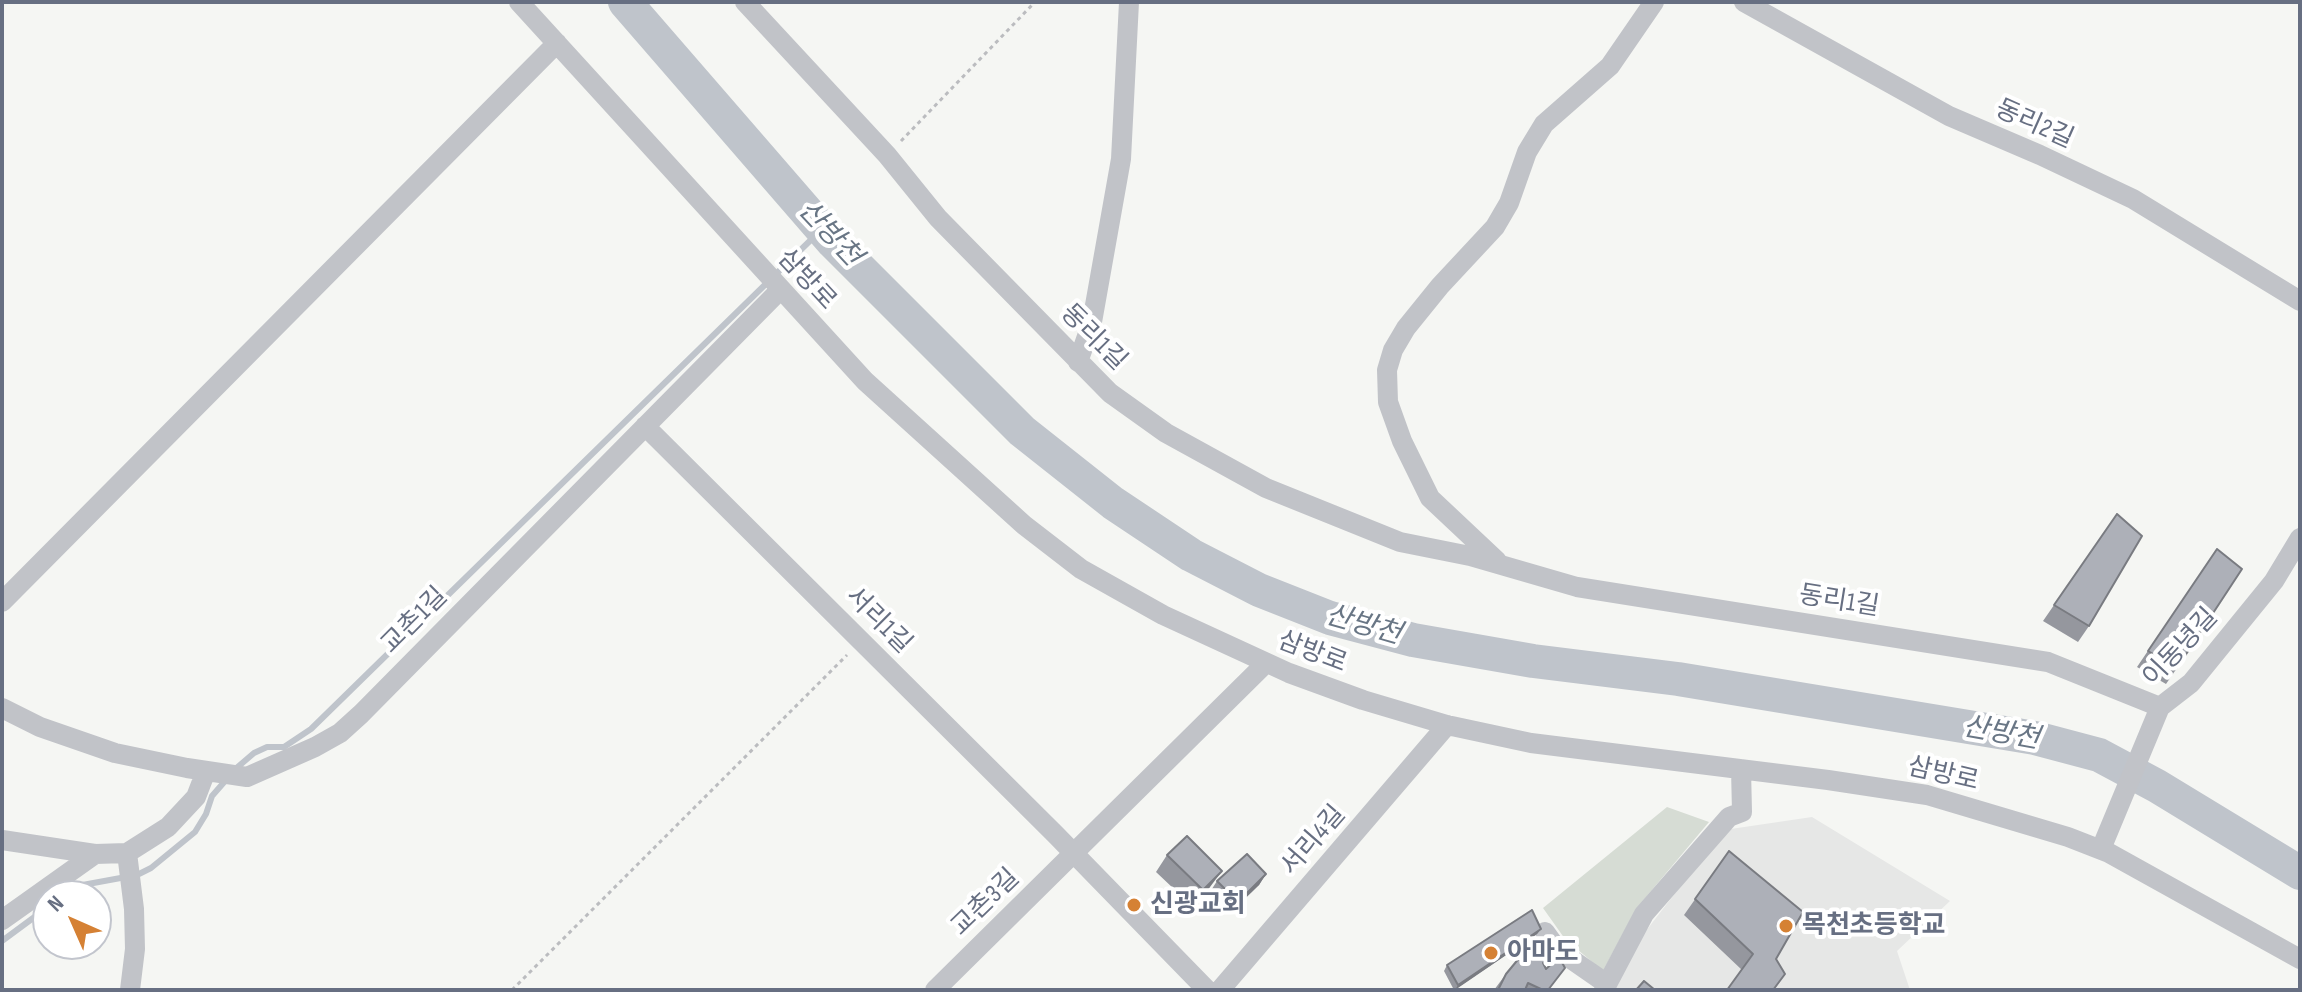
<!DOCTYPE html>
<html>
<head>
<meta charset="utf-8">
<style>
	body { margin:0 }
	#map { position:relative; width:2302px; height:992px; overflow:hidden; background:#f5f6f3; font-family:"Sofia Sans Condensed",sans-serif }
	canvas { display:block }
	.frame { position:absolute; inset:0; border:4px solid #676f82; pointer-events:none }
	.north { position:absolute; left:32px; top:880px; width:80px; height:80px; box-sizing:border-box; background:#fff; border:2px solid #c2c5cd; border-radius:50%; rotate:315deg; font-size:22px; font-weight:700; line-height:32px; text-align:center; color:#676f82 }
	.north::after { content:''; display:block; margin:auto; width:28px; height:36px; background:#d58134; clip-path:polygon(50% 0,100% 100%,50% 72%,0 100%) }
</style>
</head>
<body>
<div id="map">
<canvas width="2302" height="992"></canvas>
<div class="frame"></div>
<div class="north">N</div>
</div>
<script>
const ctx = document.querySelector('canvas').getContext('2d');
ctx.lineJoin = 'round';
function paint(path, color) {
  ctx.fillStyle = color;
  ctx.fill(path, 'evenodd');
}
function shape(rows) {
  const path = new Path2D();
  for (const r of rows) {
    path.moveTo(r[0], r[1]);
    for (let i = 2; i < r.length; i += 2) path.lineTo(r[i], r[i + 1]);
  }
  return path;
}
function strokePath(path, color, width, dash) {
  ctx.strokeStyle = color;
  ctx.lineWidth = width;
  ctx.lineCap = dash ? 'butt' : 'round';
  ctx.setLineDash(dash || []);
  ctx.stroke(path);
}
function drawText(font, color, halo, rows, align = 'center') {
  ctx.font = font + ' "Sofia Sans Condensed","Noto Sans KR",sans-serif';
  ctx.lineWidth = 8;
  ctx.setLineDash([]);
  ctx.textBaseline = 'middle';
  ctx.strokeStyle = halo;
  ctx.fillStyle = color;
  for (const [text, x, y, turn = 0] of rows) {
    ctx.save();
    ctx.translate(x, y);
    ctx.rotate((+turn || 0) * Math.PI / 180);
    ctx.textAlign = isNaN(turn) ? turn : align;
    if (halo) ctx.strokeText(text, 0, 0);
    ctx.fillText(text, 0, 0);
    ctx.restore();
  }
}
paint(shape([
	[1812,817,1950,901,1897,951,1910,990,1612,990,1625,958,1724,830]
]), '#e6e7e6');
paint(shape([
	[1667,807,1709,822,1636,909,1603,971,1565,939,1543,908]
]), '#d6dcd4');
strokePath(shape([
	[233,771,254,753,267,747,284,747,311,729,822,229],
	[63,896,77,886,137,875,151,868,195,832,206,814,212,796,226,780],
	[2,941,48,907]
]), '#bfc4cb', 6);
strokePath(shape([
	[625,2,833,242,1022,431,1113,503,1191,555,1259,590,1330,618,1413,640,1533,661,1678,679,2035,738,2099,755,2157,786,2300,873]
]), '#bfc4cb', 34);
strokePath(shape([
	[901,141,1035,2],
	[512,990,847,655]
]), '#bbbcbf', 3, [4, 4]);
strokePath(shape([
	[519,2,865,381,1024,525,1081,569,1163,615,1289,673,1363,700,1447,725,1531,743,1828,780,1927,795,2068,837,2109,853,2300,959],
	[745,2,887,155,938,218,1110,393,1166,433,1266,488,1400,542,1470,556,1577,587,2048,662,2160,707],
	[1744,2,1949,116,2040,155,2133,199,2300,301],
	[1078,362,1092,322,1121,159,1129,2],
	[645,426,1055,834,1207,990],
	[1497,561,1430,498,1402,441,1388,402,1387,370,1393,350,1406,328,1440,286,1495,227,1509,203,1527,152,1544,124,1610,66,1654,2],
	[2,602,557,43],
	[2,708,40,727,115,753,187,768,247,777,315,747,340,733,361,714,780,290],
	[2,840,95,854],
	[2101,849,2160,707,2191,683,2274,581,2300,538],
	[127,853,134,909,135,949,130,990],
	[2,920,95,854,127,853,168,827,196,797,206,771],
	[1545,932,1558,950,1607,984],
	[935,990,1266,663],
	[1220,990,1447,725],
	[1604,990,1644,914,1729,817,1742,812,1741,769]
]), '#c1c3c8', 20);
paint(shape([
	[2117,514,2089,626,2078,642,2043,621],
	[2217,549,2177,668,2166,684,2137,667],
	[1729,851,1776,959,1785,974,1774,990,1727,990,1742,970,1684,915],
	[1167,855,1210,887,1192,906,1156,872],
	[1266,874,1259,885,1230,913,1210,892,1217,881],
	[1541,929,1537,934,1454,990,1444,971,1447,965],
	[1548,958,1544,964,1549,990,1494,990,1506,974]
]), '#95979e');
paint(shape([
	[1222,871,1210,887,1192,906,1203,890],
	[1266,874,1259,885,1230,913,1238,902],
	[1541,929,1537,934,1455,990,1458,985]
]), '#797b81');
const building = shape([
	[2117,514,2142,536,2089,626,2054,605,2117,514],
	[2217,549,2242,569,2177,668,2148,651,2217,549],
	[1187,836,1222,871,1203,890,1167,855,1187,836],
	[1729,851,1803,912,1776,959,1785,974,1773,990,1727,990,1753,954,1695,899,1729,851],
	[1247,854,1266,874,1238,902,1217,881,1247,854],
	[1532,910,1541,929,1458,985,1447,965,1532,910],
	[1541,947,1548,958,1543,963,1546,969,1559,957,1565,968,1548,990,1543,990,1528,983,1525,990,1498,990,1506,974,1525,951,1541,947],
	[1644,981,1655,990,1636,990,1644,981]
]);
paint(building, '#adb0b8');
strokePath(building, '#797b81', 2);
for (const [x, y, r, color] of [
	[1134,905,8,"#d58134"],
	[1786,926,8,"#d58134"],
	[1491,953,8,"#d58134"]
]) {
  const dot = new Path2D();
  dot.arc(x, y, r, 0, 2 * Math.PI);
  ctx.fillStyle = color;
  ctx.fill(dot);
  strokePath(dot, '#fff', 3);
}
drawText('26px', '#676f82', '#fff', [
	["동리2길",2034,125,24],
	["삼방로",806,280,47],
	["동리1길",1093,338,45],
	["동리1길",1839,602,9],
	["교촌1길",415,621,-45],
	["서리1길",878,621,45],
	["이동녕길",2181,648,-47],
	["삼방로",1312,653,21],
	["삼방로",1943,775,13],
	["서리4길",1314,841,-49],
	["교촌3길",986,903,-44]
]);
drawText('bold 26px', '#676f82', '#fff', [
	["신광교회",1150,905],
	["목천초등학교",1802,926],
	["아마도",1507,953]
], 'left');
drawText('italic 28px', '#697685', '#fff', [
	["산방천",829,234,47],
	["산방천",1363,626,16],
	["산방천",2001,734,10]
]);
</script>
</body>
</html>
